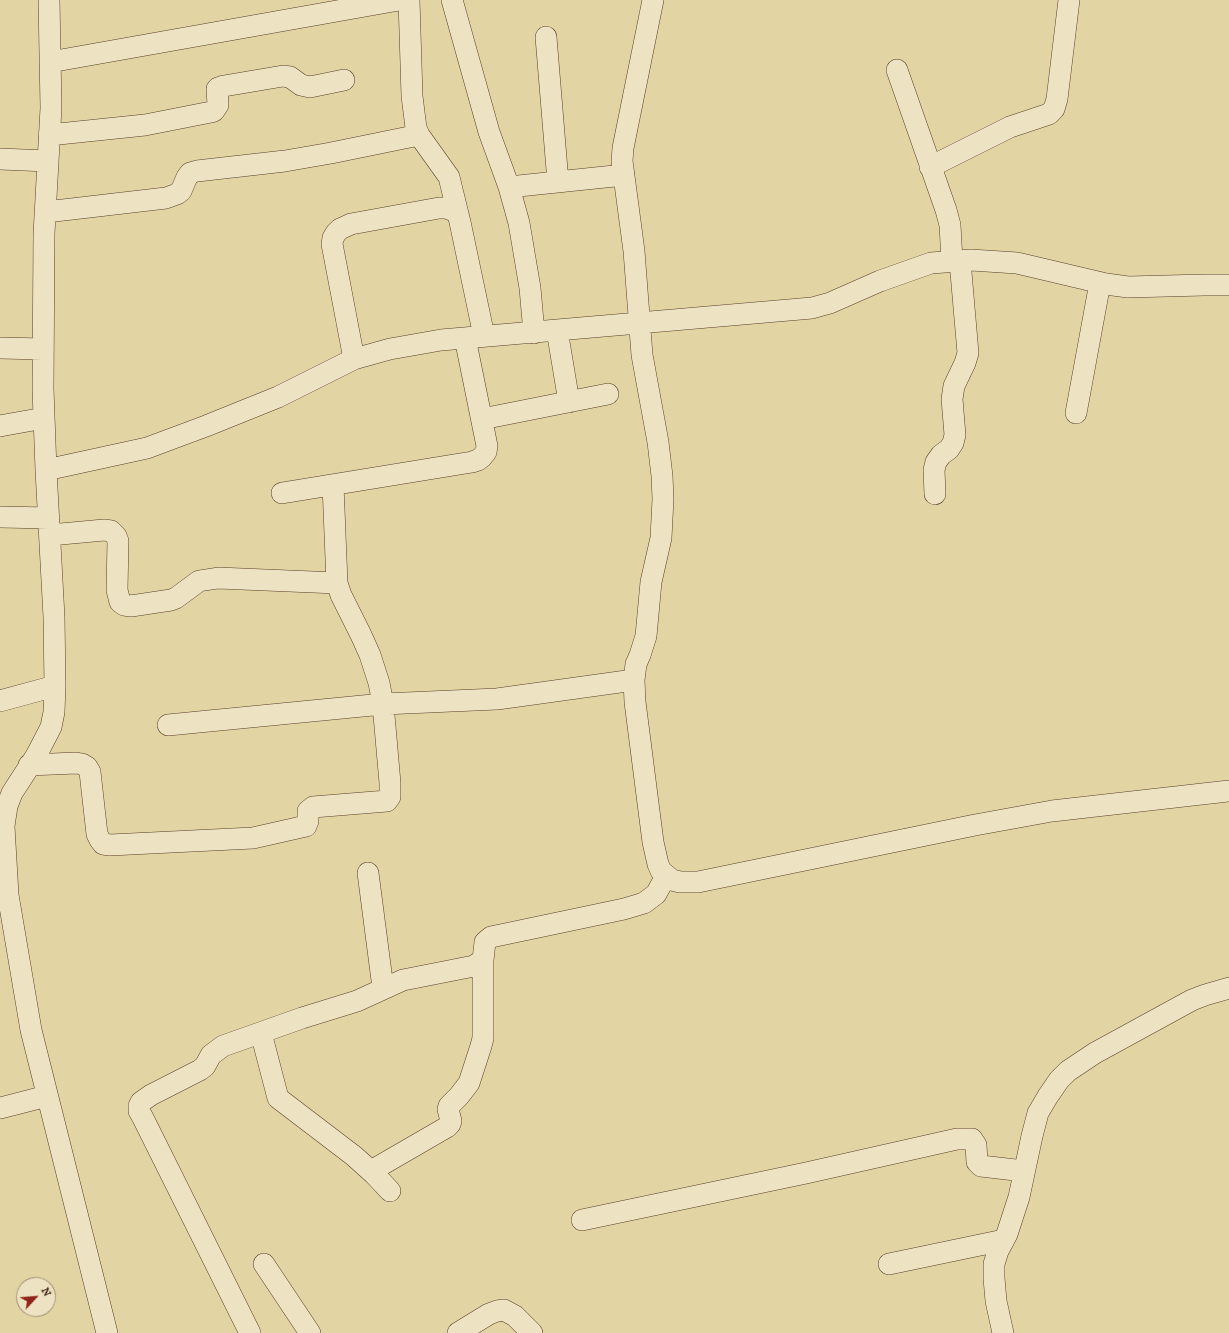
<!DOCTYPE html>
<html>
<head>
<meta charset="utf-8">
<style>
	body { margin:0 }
	#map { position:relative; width:1229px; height:1333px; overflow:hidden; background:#e3d4a3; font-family:"IM FELL French Canon",serif }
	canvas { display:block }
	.north { position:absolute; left:16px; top:1277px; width:40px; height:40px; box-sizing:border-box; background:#ede3c3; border:1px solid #9f8d75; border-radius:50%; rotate:64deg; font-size:11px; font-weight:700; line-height:16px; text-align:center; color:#290d00 }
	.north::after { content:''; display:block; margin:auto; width:14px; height:18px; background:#8f2418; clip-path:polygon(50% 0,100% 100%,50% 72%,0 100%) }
</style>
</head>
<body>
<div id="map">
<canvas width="1229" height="1333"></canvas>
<div class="north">N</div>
</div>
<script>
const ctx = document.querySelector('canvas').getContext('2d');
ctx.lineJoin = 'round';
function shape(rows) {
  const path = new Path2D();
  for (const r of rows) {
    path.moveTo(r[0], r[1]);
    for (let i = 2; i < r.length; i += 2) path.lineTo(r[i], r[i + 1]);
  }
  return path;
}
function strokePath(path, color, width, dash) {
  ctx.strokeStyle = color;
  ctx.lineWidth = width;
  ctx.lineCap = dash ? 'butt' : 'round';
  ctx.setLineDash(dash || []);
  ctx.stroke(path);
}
const minor = shape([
	[49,0,51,108,44,234,43,389,46,470,54,617,55,686,54,712,51,727,36,756,12,793,7,806,4,826,8,895,31,1030,107,1333],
	[409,0,412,96,416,128,419,135,449,177,458,214],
	[452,0,489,132,509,187,519,223,530,288,534,333],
	[653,0,623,148,622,161,634,251,642,355,658,442,662,476,663,499,661,538,651,582,646,636,640,655,636,664,634,680,635,702,653,842,658,864,661,871,672,880,680,882,698,882,975,825,1052,811,1229,791],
	[546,37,558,182],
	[50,62,399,0],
	[897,70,946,210,950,225,952,261],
	[49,135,145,125,211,112,214,111,218,105,217,89,218,88,224,86,283,76,290,77,301,85,310,87,344,80],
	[0,159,48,161],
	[930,167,1010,127,1049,114,1054,109,1057,99,1069,0],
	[509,187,624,175],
	[46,212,166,198,177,194,181,191,187,177,190,173,197,171,285,161,331,153,419,135],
	[557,330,569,402],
	[0,348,43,349],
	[354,359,332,244,333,238,336,233,340,229,351,224,439,208,446,208,452,210,458,214,460,222,484,336],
	[1076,413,1100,283],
	[482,419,608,394],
	[0,426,44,418],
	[46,470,147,448,206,426,278,397,354,359,390,349,441,340,488,336,812,308,830,303,880,281,931,263,971,260,1017,263,1106,284,1128,287,1204,285,1229,285],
	[282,493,472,462,478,460,482,457,486,452,487,446,465,338],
	[935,494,934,470,936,462,941,455,949,449,953,443,955,435,952,399,954,386,965,363,968,353,960,261],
	[0,517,49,518],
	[50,535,104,530,111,531,116,536,118,541,117,590,120,602,124,605,131,606,171,600,176,598,199,581,218,578,337,583],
	[0,701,55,686],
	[168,725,383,704,497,699,634,680],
	[29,765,76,763,82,764,87,767,90,772,97,834,100,840,103,844,110,845,253,838,306,826,308,821,308,811,313,807,387,801,390,797,390,783,383,704,379,683,370,655,361,635,341,595,337,583,333,485],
	[368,873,383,988],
	[261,1033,278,1098,354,1156,374,1174,390,1191],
	[0,1108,47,1096],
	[371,1171,447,1127,450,1124,451,1121,448,1109,449,1106,459,1096,469,1083,481,1046,483,1038,483,958],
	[582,1220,806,1173,957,1139,972,1139,976,1145,977,1162,981,1166,1024,1171],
	[264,1264,310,1333],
	[889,1264,1004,1240],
	[250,1333,143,1118,139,1111,139,1106,141,1102,151,1095,200,1070,205,1066,211,1055,223,1046,302,1018,357,1001,403,980,474,966,483,960,485,942,491,937,624,909,644,903,656,894,666,876],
	[458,1333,489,1314,497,1311,504,1310,515,1316,532,1333],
	[1003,1333,996,1301,994,1278,994,1264,998,1251,1007,1234,1019,1197,1032,1136,1038,1113,1048,1096,1059,1080,1068,1071,1095,1053,1192,1000,1205,995,1229,988]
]);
strokePath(minor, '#583f29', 22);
strokePath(minor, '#ede3c3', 21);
</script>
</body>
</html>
